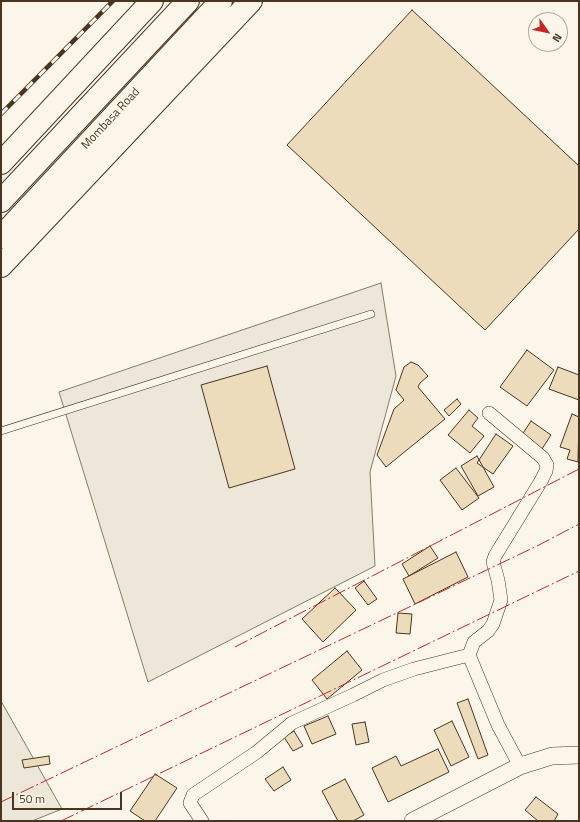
<!DOCTYPE html>
<html>
<head>
<meta charset="utf-8">
<style>
	body { margin:0 }
	#map { position:relative; width:580px; height:822px; overflow:hidden; background:#fbf6e9; font-family:"Titillium Web",sans-serif }
	canvas { display:block }
	.frame { position:absolute; inset:0; border:2px solid #4a3520; pointer-events:none }
	.north { position:absolute; left:528px; top:12px; width:40px; height:40px; box-sizing:border-box; background:#fbf6e9; border:1px solid #b4a999; border-radius:50%; rotate:123deg; font-size:11px; font-weight:700; line-height:16px; text-align:center; color:#4a3520 }
	.north::after { content:''; display:block; margin:auto; width:14px; height:18px; background:#c62828; clip-path:polygon(50% 0,100% 100%,50% 72%,0 100%) }
	.scale { position:absolute; left:12px; top:792px; width:110px; height:18px; box-sizing:border-box; border:2px solid #4a3520; border-top:0; padding-left:5px; font-size:12px; line-height:14px; white-space:nowrap; color:#4a3520; -webkit-text-stroke:3px #fbf6e9; paint-order:stroke }
</style>
</head>
<body>
<div id="map">
<canvas width="580" height="822"></canvas>
<div class="frame"></div>
<div class="north">N</div>
<div class="scale">50 m</div>
</div>
<script>
const ctx = document.querySelector('canvas').getContext('2d');
ctx.lineJoin = 'round';
function paint(path, color) {
  ctx.fillStyle = color;
  ctx.fill(path, 'evenodd');
}
function shape(rows) {
  const path = new Path2D();
  for (const r of rows) {
    path.moveTo(r[0], r[1]);
    for (let i = 2; i < r.length; i += 2) path.lineTo(r[i], r[i + 1]);
  }
  return path;
}
function strokePath(path, color, width, dash) {
  ctx.strokeStyle = color;
  ctx.lineWidth = width;
  ctx.lineCap = dash ? 'butt' : 'round';
  ctx.setLineDash(dash || []);
  ctx.stroke(path);
}
function drawText(font, color, halo, rows, align = 'center') {
  ctx.font = font + ' "Titillium Web",sans-serif';
  ctx.lineWidth = 3;
  ctx.setLineDash([]);
  ctx.textBaseline = 'middle';
  ctx.strokeStyle = halo;
  ctx.fillStyle = color;
  for (const [text, x, y, turn = 0] of rows) {
    ctx.save();
    ctx.translate(x, y);
    ctx.rotate((+turn || 0) * Math.PI / 180);
    ctx.textAlign = isNaN(turn) ? turn : align;
    if (halo) ctx.strokeText(text, 0, 0);
    ctx.fillText(text, 0, 0);
    ctx.restore();
  }
}
const parking = shape([
	[381,283,396,376,370,472,375,566,148,682,59,392,381,283],
	[1,701,62,809,32,821,1,821,1,701]
]);
paint(parking, '#ede7d9');
strokePath(parking, '#887966', 1);
const building = shape([
	[412,10,579,166,579,229,485,330,287,145,412,10],
	[527,350,554,370,527,406,500,387,527,350],
	[411,362,418,365,428,376,420,383,418,387,445,419,386,467,377,455,394,409,404,400,396,390,404,367,411,362],
	[267,366,295,469,229,488,201,385,267,366],
	[558,367,579,375,579,400,549,389,558,367],
	[457,399,461,404,449,416,444,410,457,399],
	[469,410,478,418,472,426,484,436,470,453,448,435,469,410],
	[572,414,579,417,578,462,567,459,570,450,560,447,572,414],
	[531,421,551,435,540,452,520,438,531,421],
	[496,434,513,446,493,474,477,463,496,434],
	[477,456,494,487,478,496,461,466,477,456],
	[456,468,479,498,462,510,440,480,456,468],
	[430,546,438,558,409,576,402,564,430,546],
	[456,552,468,577,415,604,403,579,456,552],
	[364,581,377,599,368,605,355,588,364,581],
	[335,588,356,610,323,642,302,619,335,588],
	[398,613,412,614,410,634,396,633,398,613],
	[347,651,362,670,327,699,312,680,347,651],
	[468,699,488,755,478,759,457,703,468,699],
	[328,716,336,734,312,744,304,726,328,716],
	[452,721,469,757,451,766,434,730,452,721],
	[365,722,369,742,356,745,352,724,365,722],
	[294,731,303,746,293,751,284,737,294,731],
	[438,749,449,772,388,802,372,768,396,756,401,766,438,749],
	[49,756,50,764,24,768,22,760,49,756],
	[283,767,291,780,274,791,265,779,283,767],
	[155,774,177,788,155,821,145,821,130,811,155,774],
	[345,779,364,815,353,821,338,821,322,791,345,779],
	[536,797,558,814,554,821,538,821,525,810,536,797]
]);
paint(building, '#ecdcbc');
strokePath(building, '#4a3520', 1);
const service = shape([
	[1,431,371,314]
]);
const minor = shape([
	[489,413,543,458,547,465,546,471,541,481,495,556,493,562,498,580,501,600,493,624,488,631,474,642,469,655,498,725,520,766],
	[202,821,190,803,193,795,257,752,292,723,353,695,383,680,414,669,469,655]
]);
const tertiary = shape([
	[413,821,520,766,552,756,579,755]
]);
const trunk = shape([
	[1,163,152,1],
	[1,201,188,1],
	[1,237,221,1],
	[1,266,251,1]
]);
strokePath(service, '#4a3520', 8);
strokePath(minor, '#4a3520', 14);
strokePath(tertiary, '#4a3520', 18);
strokePath(trunk, '#4a3520', 24);
strokePath(service, '#fbf6e9', 7);
strokePath(minor, '#fbf6e9', 13);
strokePath(tertiary, '#fbf6e9', 17);
strokePath(trunk, '#fbf6e9', 22);
const rail = shape([
	[1,114,113,1]
]);
strokePath(rail, '#4a3520', 4.5);
strokePath(rail, '#fbf6e9', 3, [9]);
strokePath(shape([
	[235,647,579,469],
	[1,802,539,545,579,524],
	[61,821,579,571]
]), '#c62828', 1, [14, 3, 2, 3]);
drawText('12px', '#4a3520', '#fbf6e9', [
	["Mombasa Road",111,119,-47]
]);
</script>
</body>
</html>
